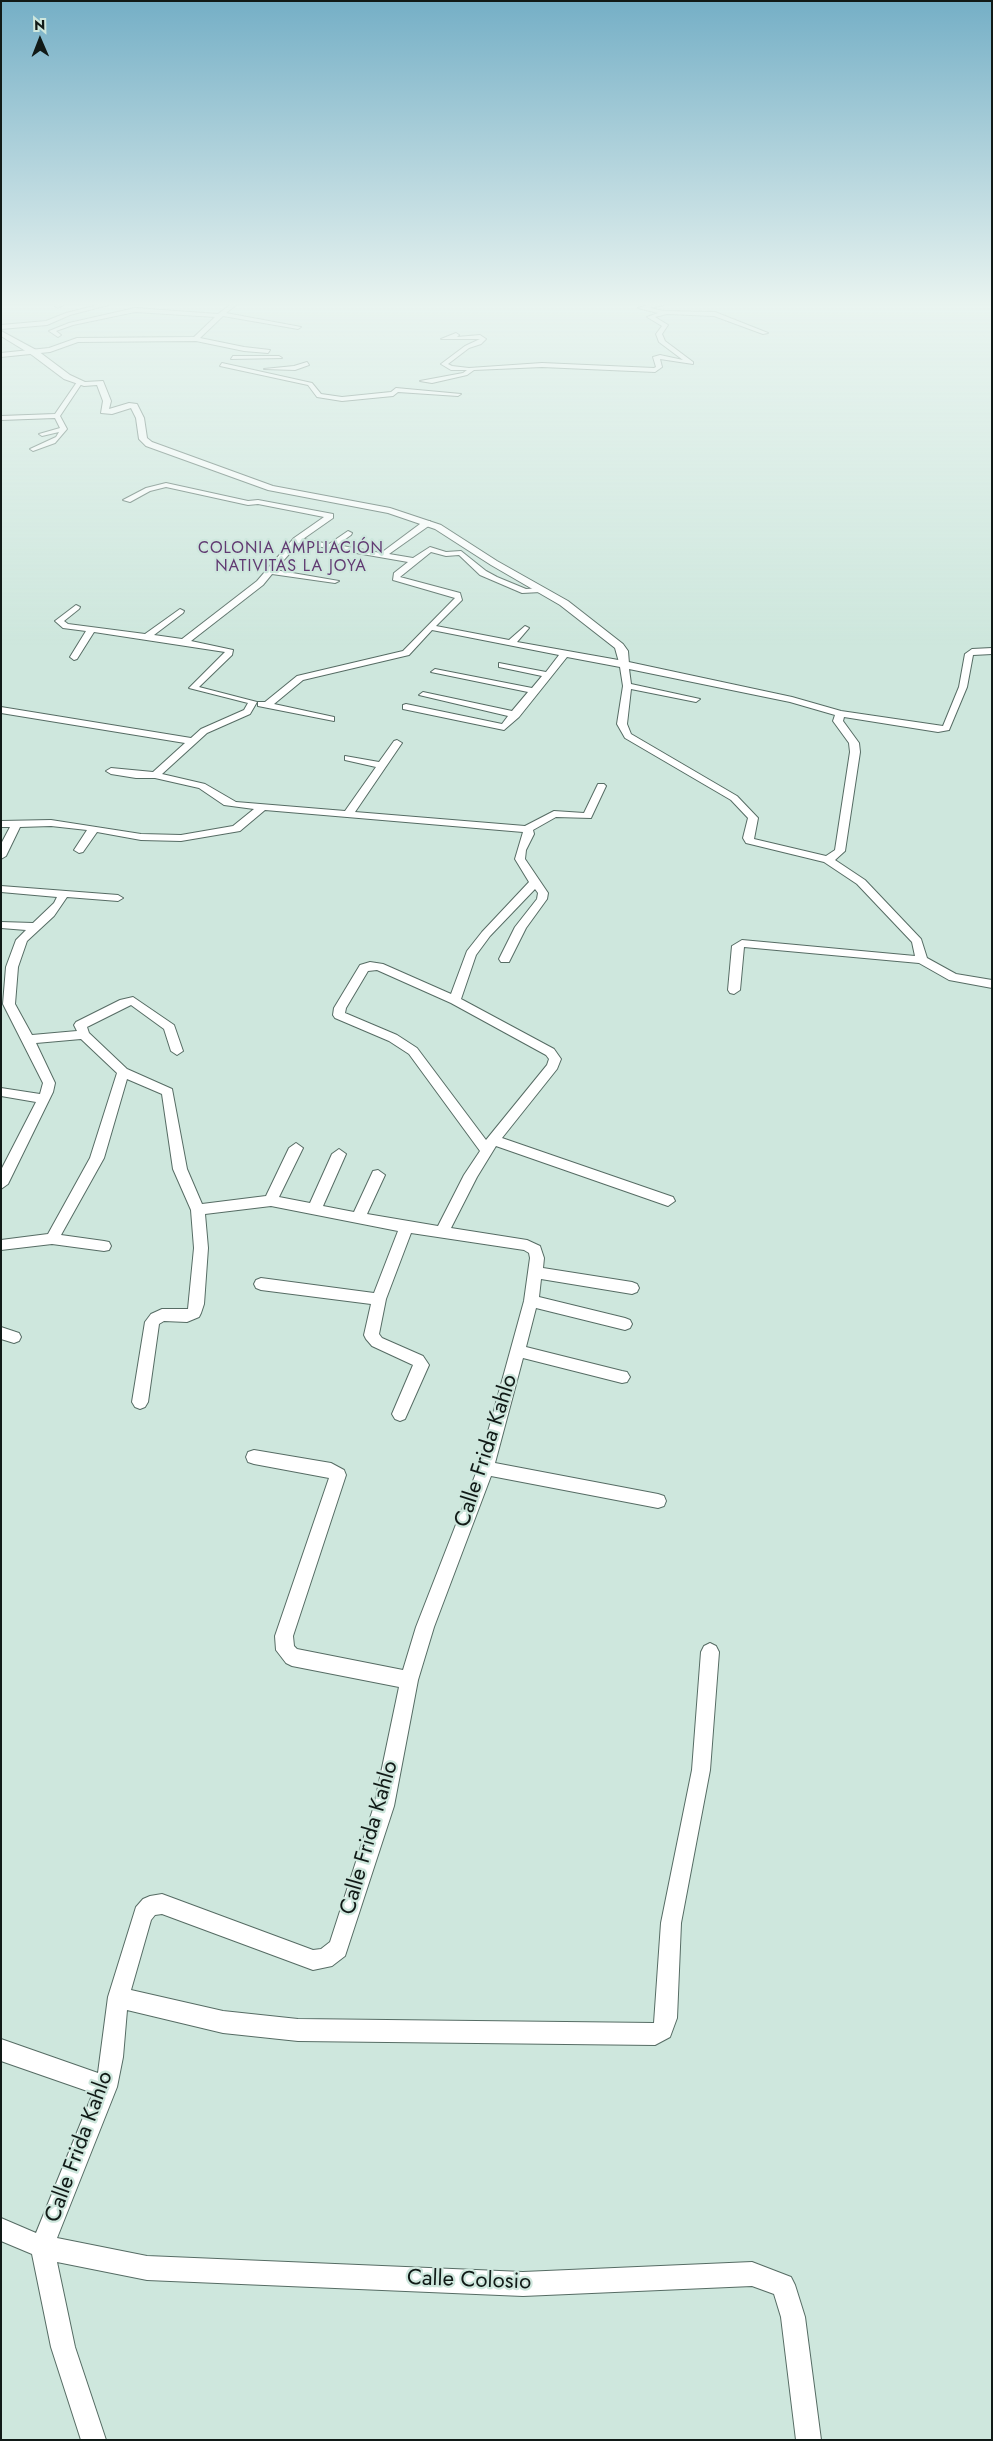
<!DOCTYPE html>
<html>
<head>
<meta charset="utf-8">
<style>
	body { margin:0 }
	#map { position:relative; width:993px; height:2441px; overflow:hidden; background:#cee7dd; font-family:Jost,sans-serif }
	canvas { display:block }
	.frame { position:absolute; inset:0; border:2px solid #111a17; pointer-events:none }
	.north { position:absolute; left:15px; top:15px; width:50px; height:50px; -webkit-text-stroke:4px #cee7dd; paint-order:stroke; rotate:359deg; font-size:14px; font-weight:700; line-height:20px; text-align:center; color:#111a17 }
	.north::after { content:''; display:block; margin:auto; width:18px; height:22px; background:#111a17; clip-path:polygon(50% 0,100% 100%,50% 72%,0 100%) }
</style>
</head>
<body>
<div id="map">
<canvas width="993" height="2441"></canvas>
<div class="frame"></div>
<div class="north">N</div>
</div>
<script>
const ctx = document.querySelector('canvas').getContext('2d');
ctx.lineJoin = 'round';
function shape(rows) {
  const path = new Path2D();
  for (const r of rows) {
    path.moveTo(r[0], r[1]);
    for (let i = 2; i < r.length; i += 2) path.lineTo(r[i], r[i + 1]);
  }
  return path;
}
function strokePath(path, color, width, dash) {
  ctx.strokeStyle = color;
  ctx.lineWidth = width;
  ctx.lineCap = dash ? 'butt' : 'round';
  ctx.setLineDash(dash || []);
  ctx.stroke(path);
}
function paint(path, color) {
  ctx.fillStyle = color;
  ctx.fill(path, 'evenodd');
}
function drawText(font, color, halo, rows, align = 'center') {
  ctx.font = font + ' Jost,sans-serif';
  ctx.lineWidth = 4.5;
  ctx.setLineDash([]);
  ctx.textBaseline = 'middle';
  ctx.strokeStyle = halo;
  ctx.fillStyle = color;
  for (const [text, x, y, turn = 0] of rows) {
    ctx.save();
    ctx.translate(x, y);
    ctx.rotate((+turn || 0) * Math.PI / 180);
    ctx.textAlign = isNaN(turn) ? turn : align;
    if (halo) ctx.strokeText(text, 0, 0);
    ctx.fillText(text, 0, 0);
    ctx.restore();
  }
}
const minor = shape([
	[63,305,58,308,55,306,56,305,63,305],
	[98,305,108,305,70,315,47,325,1,329,1,325,46,321,66,313,98,305],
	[230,305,236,305,226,313,301,327,298,329,223,316,200,338,244,347,270,350,268,353,244,351,196,341,78,342,50,352,1,357,1,353,49,348,77,338,194,337,215,317,135,312,73,325,56,331,61,335,58,337,49,331,69,323,135,308,218,314,230,305],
	[649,305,663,305,650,308,664,311,715,312,768,333,763,334,714,316,667,314,655,317,668,325,662,334,665,341,693,362,693,364,660,359,662,367,655,372,542,367,474,370,467,375,432,383,420,381,463,373,467,370,451,370,441,364,465,346,480,339,441,339,456,333,459,335,457,337,480,335,486,339,481,344,469,348,448,364,452,366,469,368,542,363,654,368,656,367,653,357,660,355,683,360,659,342,656,334,662,326,647,317,658,313,638,308,649,305],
	[233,356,279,356,282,358,231,359,233,356],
	[307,362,309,365,295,370,264,369,294,366,307,362],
	[222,363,312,383,321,394,342,397,391,392,396,388,461,394,458,396,398,392,393,396,342,401,317,397,308,385,220,366,222,363],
	[77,382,82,383,60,416,67,429,55,443,33,451,30,449,56,437,59,432,42,436,39,434,60,428,55,418,1,420,1,416,55,414,77,382],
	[166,483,248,501,258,500,333,514,333,518,303,539,329,544,348,531,352,533,351,535,337,545,381,553,424,521,430,521,430,525,389,554,413,558,430,547,446,552,461,551,486,571,497,577,526,589,541,588,545,590,541,592,522,593,480,575,459,555,446,556,431,552,400,577,460,593,462,600,436,626,509,640,525,626,529,628,517,642,624,661,792,697,841,711,943,726,959,687,965,654,972,649,992,648,992,654,973,655,967,687,949,730,938,732,844,717,843,721,859,743,860,752,845,851,835,860,865,880,921,939,927,958,956,974,992,980,992,988,949,980,919,963,744,947,740,990,734,994,730,993,728,990,732,946,742,940,915,956,912,942,857,884,824,862,746,843,743,838,748,818,731,800,625,738,617,724,623,686,620,667,567,657,519,717,504,730,403,709,403,705,406,704,502,724,508,716,419,695,423,692,512,711,528,692,431,672,435,669,532,688,542,676,499,667,499,663,546,672,559,655,432,630,409,655,303,680,274,704,334,717,334,721,258,706,258,702,265,702,297,676,403,651,455,598,393,580,394,573,408,562,299,543,275,570,339,581,335,583,272,574,263,585,191,641,233,650,232,655,199,687,257,702,250,714,207,733,162,774,205,784,236,802,345,811,376,767,345,760,345,756,379,762,394,741,397,740,402,743,355,812,525,826,554,811,584,813,598,784,604,784,606,786,591,818,556,817,533,830,534,834,526,850,525,859,548,893,547,899,526,928,509,962,501,962,499,959,515,927,537,899,538,893,535,889,490,936,476,955,461,999,554,1049,561,1059,557,1069,502,1138,673,1197,675,1201,668,1206,496,1146,477,1177,451,1228,527,1240,540,1246,544,1258,543,1268,632,1282,637,1284,639,1288,637,1292,632,1294,541,1279,539,1297,625,1318,630,1320,632,1324,630,1328,625,1330,536,1308,526,1347,622,1371,627,1372,630,1377,627,1382,622,1383,523,1358,495,1463,658,1494,664,1496,666,1501,664,1506,658,1508,491,1476,434,1627,418,1680,394,1806,345,1956,332,1966,313,1970,162,1914,155,1915,151,1920,131,1990,223,2011,298,2019,654,2023,661,1923,692,1770,701,1652,704,1646,710,1643,716,1646,719,1652,710,1770,681,1923,677,2018,670,2037,655,2045,298,2041,223,2033,127,2010,123,2057,117,2087,57,2238,147,2256,523,2272,752,2262,791,2277,795,2285,805,2317,821,2440,796,2440,781,2317,774,2294,752,2286,523,2296,147,2280,57,2262,75,2347,106,2440,81,2440,51,2347,32,2254,1,2241,1,2218,36,2233,93,2093,1,2061,1,2039,98,2073,108,1997,136,1907,143,1899,150,1896,162,1894,313,1950,321,1949,330,1942,374,1806,399,1687,292,1666,286,1663,276,1650,275,1636,329,1478,254,1464,248,1462,246,1457,248,1452,254,1450,331,1463,344,1470,346,1475,293,1636,294,1646,297,1649,403,1670,416,1627,478,1468,524,1301,530,1258,529,1253,524,1250,411,1233,386,1299,379,1334,382,1338,423,1356,429,1365,405,1419,400,1421,395,1419,392,1414,413,1365,372,1346,366,1339,364,1335,371,1304,261,1290,256,1288,254,1284,256,1280,261,1278,374,1293,398,1231,271,1206,205,1214,208,1248,204,1304,201,1313,199,1317,187,1322,164,1321,159,1324,148,1402,145,1407,140,1409,135,1407,132,1402,145,1322,151,1314,162,1309,188,1309,194,1248,191,1210,173,1169,162,1094,127,1079,104,1158,61,1235,104,1241,109,1242,111,1246,109,1250,104,1251,52,1244,1,1250,1,1240,48,1234,90,1158,117,1073,81,1039,36,1043,55,1083,53,1092,8,1184,1,1189,1,1170,36,1102,1,1096,1,1088,40,1094,43,1083,3,1004,6,967,16,940,26,930,1,928,1,922,33,923,54,903,57,897,1,892,1,886,118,895,123,898,118,901,67,897,54,916,27,941,18,967,15,1004,32,1035,77,1031,74,1025,76,1022,120,1000,133,997,174,1025,183,1051,177,1055,171,1051,164,1029,131,1005,87,1027,89,1033,127,1069,172,1089,187,1169,202,1204,266,1196,289,1148,296,1143,303,1148,279,1197,310,1203,332,1154,339,1149,346,1154,323,1206,354,1212,373,1171,378,1170,385,1175,367,1214,438,1226,464,1175,480,1151,409,1054,389,1041,335,1018,333,1015,334,1008,360,965,370,962,383,964,451,994,467,951,482,932,529,882,515,859,523,832,265,810,240,831,181,841,141,840,97,832,83,852,79,853,74,850,87,830,51,826,20,827,6,856,1,859,1,844,10,827,1,827,1,821,51,820,141,834,181,835,233,826,254,809,224,805,199,788,155,778,136,778,111,774,106,771,111,768,153,772,185,743,1,713,1,707,191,738,201,729,244,710,248,703,189,688,225,652,94,632,77,659,74,660,70,657,86,631,63,628,55,621,76,605,80,607,79,609,64,621,68,624,145,634,180,609,184,611,183,613,154,635,182,639,257,581,294,538,324,517,258,504,248,505,166,487,150,491,130,502,123,500,146,488,166,483],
	[629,669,790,702,835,715,833,721,849,743,850,752,835,850,826,856,754,839,758,818,737,796,631,734,627,724,631,689,696,702,700,699,631,684,629,669],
	[377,970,451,1003,546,1055,549,1059,547,1065,486,1140,417,1048,397,1035,345,1013,346,1008,368,971,377,970],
	[1,1327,19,1333,21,1337,19,1341,14,1343,1,1339,1,1327]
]);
const tertiary = shape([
	[1,331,38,351,70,375,85,382,103,381,111,401,109,409,129,403,137,404,144,418,147,438,152,442,273,486,390,508,441,525,497,561,568,601,623,644,628,651,629,664,624,667,620,666,615,648,560,605,491,565,435,529,388,513,268,490,146,446,139,439,136,418,131,408,112,414,101,413,103,401,97,385,84,386,64,379,32,355,1,336,1,331]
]);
strokePath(minor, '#566c64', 2);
strokePath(tertiary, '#566c64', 2);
paint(minor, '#fff');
paint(tertiary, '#fff');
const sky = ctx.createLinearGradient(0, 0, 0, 647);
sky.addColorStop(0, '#75afc6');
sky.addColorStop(0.47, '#e9f4f0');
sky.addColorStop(1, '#e9f4f000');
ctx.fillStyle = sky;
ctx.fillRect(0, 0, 993, 647);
ctx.letterSpacing = '1px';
drawText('16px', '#613a72', '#cee7dd', [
	["COLONIA AMPLIACIÓN",291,549],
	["NATIVITAS LA JOYA",291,567]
]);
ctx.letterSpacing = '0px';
drawText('22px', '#111a17', '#cee7dd', [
	["Calle Frida Kahlo",487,1451,-72],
	["Calle Frida Kahlo",370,1838,-74],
	["Calle Frida Kahlo",80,2147,-70],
	["Calle Colosio",469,2281,2]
]);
</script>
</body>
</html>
